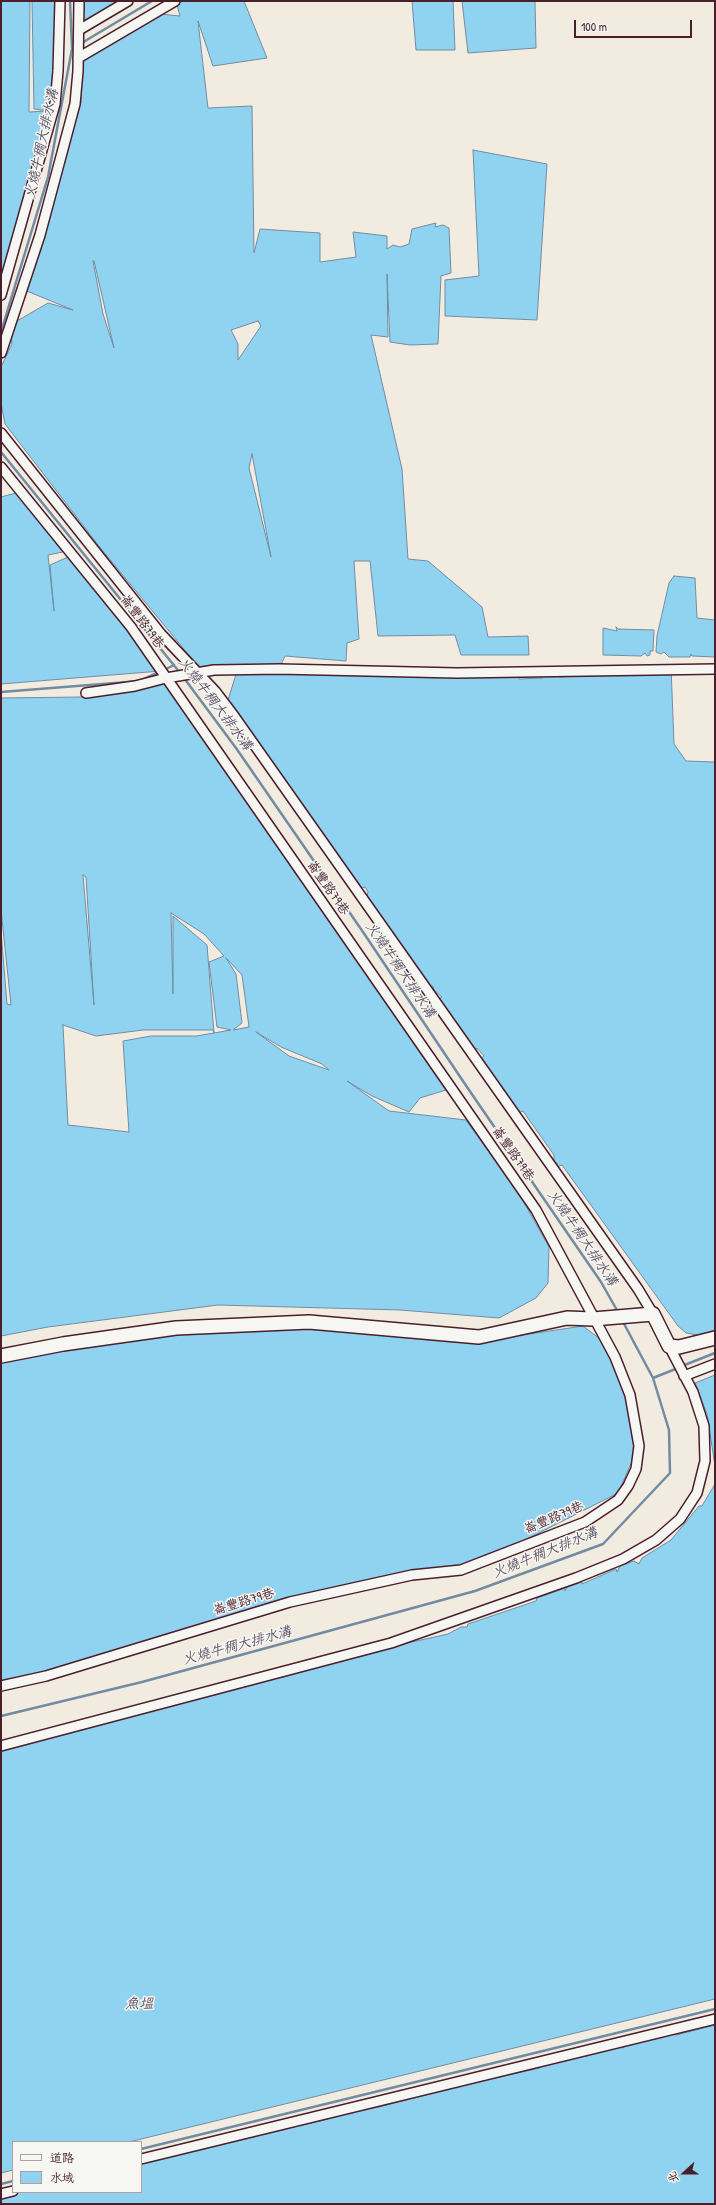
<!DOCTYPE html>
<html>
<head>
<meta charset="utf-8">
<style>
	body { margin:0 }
	#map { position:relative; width:716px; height:2205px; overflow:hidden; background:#f2ece0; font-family:"Patrick Hand","LXGW WenKai TC",sans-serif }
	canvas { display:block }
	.frame { position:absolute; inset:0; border:2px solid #4a1f2b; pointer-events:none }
	.legend { position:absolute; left:12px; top:2141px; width:130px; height:52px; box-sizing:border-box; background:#f6f6f2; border:1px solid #b1a0a2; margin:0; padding:5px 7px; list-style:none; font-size:12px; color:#4a1f2b }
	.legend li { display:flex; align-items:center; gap:8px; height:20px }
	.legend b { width:20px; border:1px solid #b1a0a2 }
	.north { position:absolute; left:664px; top:2153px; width:40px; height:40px; -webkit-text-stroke:3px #f6f6f2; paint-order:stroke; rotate:249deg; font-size:11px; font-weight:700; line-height:16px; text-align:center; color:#4a1f2b }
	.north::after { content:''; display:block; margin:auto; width:14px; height:18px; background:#4a1f2b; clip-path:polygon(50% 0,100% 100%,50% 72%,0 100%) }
	.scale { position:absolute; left:574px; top:20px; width:118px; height:18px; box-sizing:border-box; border:2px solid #4a1f2b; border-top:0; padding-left:5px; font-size:12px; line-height:14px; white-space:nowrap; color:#4a1f2b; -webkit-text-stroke:3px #f6f6f2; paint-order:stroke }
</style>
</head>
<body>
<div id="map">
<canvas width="716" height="2205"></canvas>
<div class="frame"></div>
<ul class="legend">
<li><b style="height:5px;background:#f6f6f2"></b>道路</li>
<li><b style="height:11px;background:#8fd3f1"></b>水域</li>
</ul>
<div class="north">北</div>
<div class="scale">100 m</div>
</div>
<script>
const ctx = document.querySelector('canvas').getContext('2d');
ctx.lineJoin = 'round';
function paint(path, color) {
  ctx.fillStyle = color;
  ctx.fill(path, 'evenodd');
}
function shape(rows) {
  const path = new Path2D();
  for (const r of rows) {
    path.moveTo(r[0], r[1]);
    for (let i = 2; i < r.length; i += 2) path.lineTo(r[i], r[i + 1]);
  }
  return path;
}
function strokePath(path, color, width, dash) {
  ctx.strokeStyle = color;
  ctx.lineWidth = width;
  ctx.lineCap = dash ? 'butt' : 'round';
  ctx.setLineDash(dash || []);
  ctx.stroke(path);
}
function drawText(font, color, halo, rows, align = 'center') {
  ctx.font = font + ' "Patrick Hand","LXGW WenKai TC",sans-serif';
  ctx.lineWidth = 3;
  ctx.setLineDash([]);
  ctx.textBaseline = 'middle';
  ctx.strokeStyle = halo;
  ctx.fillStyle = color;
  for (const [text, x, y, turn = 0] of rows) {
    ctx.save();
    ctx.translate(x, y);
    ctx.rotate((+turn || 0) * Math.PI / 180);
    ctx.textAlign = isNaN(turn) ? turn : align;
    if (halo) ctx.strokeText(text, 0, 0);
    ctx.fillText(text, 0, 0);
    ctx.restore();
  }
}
const water = shape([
	[1,1,30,1,29,112,48,111,34,109,32,1,60,1,53,111,1,279,1,1],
	[81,1,124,1,83,25,81,1],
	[182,1,244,1,267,58,213,66,198,21,208,108,252,106,254,253,260,229,320,233,320,262,356,257,353,232,387,236,387,249,393,245,400,247,409,244,412,229,436,223,435,227,443,225,449,228,451,273,441,276,438,344,410,345,390,342,387,274,388,337,371,335,402,469,408,559,428,561,482,607,488,637,528,636,529,655,461,655,455,635,378,636,370,561,354,561,359,639,347,643,346,661,285,656,279,669,202,671,102,550,5,424,1,403,1,367,12,344,10,325,48,303,73,310,22,289,81,102,81,59,160,14,180,16,177,5,182,1],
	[93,261,94,261,114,348,103,314,93,261],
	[258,321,261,326,238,360,238,344,231,330,258,321],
	[252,454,271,557,249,468,252,454],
	[412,1,453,1,455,50,416,50,412,1],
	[462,1,535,1,536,48,468,53,462,1],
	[473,150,547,164,537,320,445,316,445,280,479,276,473,150],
	[16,493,63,552,48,555,54,611,50,565,68,557,161,671,1,684,1,497,16,493],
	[674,576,695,578,697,618,715,620,715,657,692,656,691,654,690,657,669,657,664,652,661,654,656,652,657,636,669,583,674,576],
	[616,627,618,629,654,630,653,651,650,651,650,655,647,656,645,653,641,656,603,655,603,628,617,631,616,627],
	[671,666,674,744,686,761,715,762,715,1331,703,1336,686,1333,678,1326,562,1165,557,1167,557,1163,554,1162,554,1155,525,1114,523,1111,518,1113,508,1099,508,1095,506,1096,480,1059,484,1056,477,1048,475,1050,438,999,442,997,434,990,433,986,431,987,367,896,368,892,365,887,362,888,228,700,237,671,516,668,519,679,543,678,543,676,554,675,554,677,559,675,559,677,577,676,671,666],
	[161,679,446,1090,420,1098,409,1112,372,1096,347,1081,389,1111,466,1120,486,1148,493,1147,549,1247,548,1283,536,1298,499,1318,400,1310,218,1305,48,1327,1,1336,1,931,7,1004,11,1005,1,910,1,698,81,697,161,679],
	[83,875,86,877,94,1005,83,875],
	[171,913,204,934,224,956,209,962,217,1027,231,1030,214,1033,207,945,173,916,173,994,171,913],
	[226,958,242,975,249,1027,233,1030,242,1023,236,974,226,958],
	[63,1025,96,1036,143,1030,213,1030,214,1033,196,1036,151,1036,123,1041,129,1132,68,1125,63,1025],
	[256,1032,281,1047,322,1064,329,1070,289,1056,256,1032],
	[290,1319,503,1338,583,1326,608,1345,635,1407,638,1448,618,1493,521,1542,457,1568,408,1571,313,1593,57,1670,1,1683,1,1356,290,1319],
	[715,1375,715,1466,707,1414,695,1383,715,1375],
	[715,1484,715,1999,129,2142,13,2142,13,2170,1,2173,1,1748,19,1746,34,1742,35,1737,123,1719,162,1705,161,1708,163,1708,164,1705,171,1706,177,1705,177,1700,212,1692,211,1696,214,1691,223,1690,223,1692,226,1692,225,1689,287,1676,287,1674,311,1667,312,1669,352,1657,354,1658,366,1655,367,1652,448,1634,461,1627,467,1627,468,1624,536,1601,537,1598,565,1588,565,1591,567,1587,582,1582,582,1584,616,1569,617,1572,620,1566,634,1561,639,1564,642,1558,671,1540,699,1506,702,1506,715,1484],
	[715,2025,715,2204,1,2204,1,2196,21,2192,141,2192,141,2162,162,2159,165,2156,191,2152,237,2138,238,2141,239,2140,238,2139,240,2140,245,2139,259,2133,260,2136,261,2134,328,2119,329,2115,379,2107,409,2099,409,2097,540,2068,544,2063,551,2065,552,2063,585,2053,586,2056,588,2056,588,2054,619,2047,623,2048,629,2043,671,2032,676,2035,715,2025]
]);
paint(water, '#8fd3f1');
strokePath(water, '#738ba2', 1);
strokePath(shape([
	[70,1,72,48],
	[80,44,152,1],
	[1,332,48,177,72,49,76,46],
	[1,452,181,674],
	[164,670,174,665],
	[184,678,236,748,363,932,469,1090,601,1282,618,1312],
	[1,692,140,681,159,672],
	[682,1366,715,1353],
	[653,1378,678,1368],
	[1,1716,142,1682,475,1591,603,1544,670,1473,669,1430,653,1378,622,1320],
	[141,2149,715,2009],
	[1,2184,13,2181]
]), '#738ba2', 2.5);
const street = shape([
	[79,30,128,1],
	[78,58,175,1],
	[1,295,55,104,58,71,60,1],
	[1,353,40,235,75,104,78,71,79,1],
	[1,433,161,634,215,691,234,716,638,1289,653,1314],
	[1,467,131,627,536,1210,615,1357,630,1395,639,1446,636,1469,628,1486,618,1500,585,1522,461,1570,412,1575,290,1602,46,1676,1,1686],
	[86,693,135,686,166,678,214,670,279,669,457,673,715,669],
	[684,1376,715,1364],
	[1,1746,391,1643,576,1578,623,1559,656,1540,680,1519,697,1493,705,1461,704,1426,693,1392,669,1346],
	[141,2159,715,2019],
	[1,2194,13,2191]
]);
const secondary = shape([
	[1,1356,63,1344,176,1328,309,1322,479,1337,567,1318,593,1319,653,1314,669,1346,679,1347,715,1338]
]);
strokePath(street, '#4a1f2b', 12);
strokePath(secondary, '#4a1f2b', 16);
strokePath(street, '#f6f6f2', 9);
strokePath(secondary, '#f6f6f2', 13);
drawText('13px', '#4a1f2b', '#f6f6f2', [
	["崙豐路79巷",142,622,53],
	["崙豐路79巷",328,888,55],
	["崙豐路79巷",513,1154,55],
	["崙豐路79巷",554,1518,-23],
	["崙豐路79巷",244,1602,-17]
]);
drawText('italic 14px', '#5f5566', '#f6f6f2', [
	["火燒牛稠大排水溝",42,144,-78],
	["火燒牛稠大排水溝",215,704,53],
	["火燒牛稠大排水溝",400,970,56],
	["火燒牛稠大排水溝",582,1238,56],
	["火燒牛稠大排水溝",545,1553,-22],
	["火燒牛稠大排水溝",237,1646,-15],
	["魚塭",139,2004]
]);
</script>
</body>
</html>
